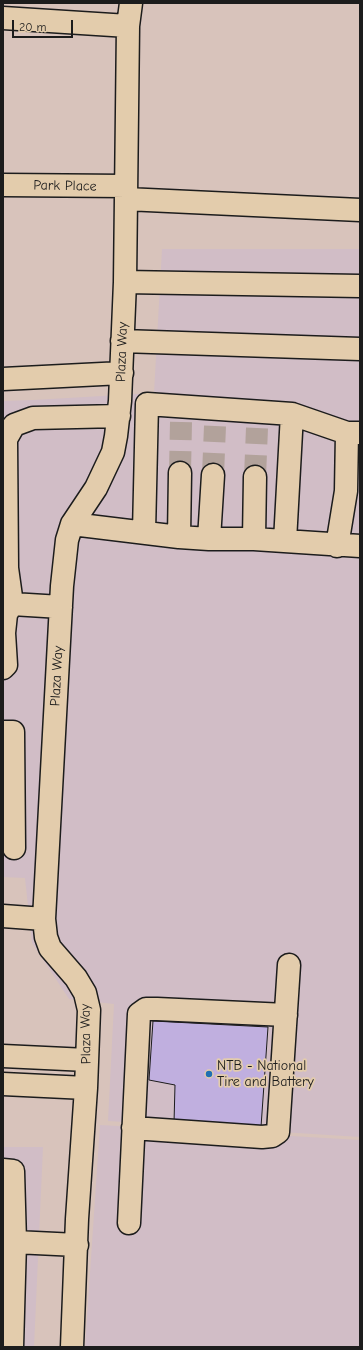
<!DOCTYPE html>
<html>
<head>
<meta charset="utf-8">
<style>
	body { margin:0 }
	#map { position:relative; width:363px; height:1350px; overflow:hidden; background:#d8c3bb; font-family:"Comic Neue",sans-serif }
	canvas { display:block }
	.frame { position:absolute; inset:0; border:4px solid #1c1c1c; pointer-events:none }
	.scale { position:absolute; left:12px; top:20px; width:61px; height:18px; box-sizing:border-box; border:2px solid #1c1c1c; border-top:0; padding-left:5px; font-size:12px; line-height:14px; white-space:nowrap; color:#1c1c1c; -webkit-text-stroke:3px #e3ccac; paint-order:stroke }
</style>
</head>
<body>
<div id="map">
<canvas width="363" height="1350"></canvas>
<div class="frame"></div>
<div class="scale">20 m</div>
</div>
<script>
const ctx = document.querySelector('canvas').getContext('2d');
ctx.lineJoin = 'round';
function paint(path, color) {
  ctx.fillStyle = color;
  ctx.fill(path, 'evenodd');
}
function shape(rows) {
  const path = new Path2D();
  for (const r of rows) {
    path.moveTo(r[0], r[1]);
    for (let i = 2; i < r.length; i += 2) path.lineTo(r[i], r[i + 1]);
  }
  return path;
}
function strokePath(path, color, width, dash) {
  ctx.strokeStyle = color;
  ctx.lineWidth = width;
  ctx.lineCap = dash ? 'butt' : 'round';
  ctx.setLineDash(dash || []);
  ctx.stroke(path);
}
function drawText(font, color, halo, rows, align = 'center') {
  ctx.font = font + ' "Comic Neue",sans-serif';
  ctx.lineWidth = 3.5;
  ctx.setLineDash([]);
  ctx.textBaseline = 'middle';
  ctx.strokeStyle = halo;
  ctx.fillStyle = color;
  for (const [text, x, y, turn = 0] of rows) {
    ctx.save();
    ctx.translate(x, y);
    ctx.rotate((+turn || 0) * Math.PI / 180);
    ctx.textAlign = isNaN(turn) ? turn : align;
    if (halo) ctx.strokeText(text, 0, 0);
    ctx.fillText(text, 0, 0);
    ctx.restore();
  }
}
paint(shape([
	[162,249,360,249,360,1137,108,1121,114,1004,69,999,32,943,25,878,3,877,3,401,33,400,154,393],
	[100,1125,360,1140,360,1347,85,1347],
	[3,1147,43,1147,34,1347,3,1347]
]), '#d1bdc6');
const building = shape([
	[153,1021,268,1027,261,1127,174,1123,175,1085,149,1080,153,1021]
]);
paint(building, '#c0afdf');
strokePath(building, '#1c1c1c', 1);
strokePath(shape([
	[180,473,181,422],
	[213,475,215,426],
	[255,477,257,428]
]), '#b2a29b', 22, [22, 11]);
const minor = shape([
	[3,18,128,26],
	[3,185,126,186],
	[126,199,360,210],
	[125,282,360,286],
	[122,341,360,349],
	[3,379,122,373],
	[72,524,179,537,209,539,254,539,360,546],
	[144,532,147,404,292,414,347,433,360,433],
	[179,537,180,473],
	[209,539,213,475],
	[254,539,255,477],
	[285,541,292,414],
	[337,546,346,491,347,433],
	[61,607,12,604,7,568,6,439,14,425,33,418,119,416],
	[3,668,6,665,4,633,6,614,12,604],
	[3,732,13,732,14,848],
	[3,916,44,919],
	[3,1056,87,1060],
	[3,1084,86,1088],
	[133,1128,262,1137,272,1136,278,1132,289,965],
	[3,1170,13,1171,15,1242],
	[129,1223,139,1014,146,1009,157,1009,286,1015],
	[12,1347,15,1242,77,1245],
	[72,1347,77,1219,86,1088,89,1010,85,993,76,978,50,948,46,937,44,919,62,586,67,540,72,524,96,488,113,452,116,436,120,401,125,282,128,26,131,3]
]);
strokePath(minor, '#1c1c1c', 25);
strokePath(minor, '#e3ccac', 22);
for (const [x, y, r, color] of [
	[209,1074,4,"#1f6fb2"]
]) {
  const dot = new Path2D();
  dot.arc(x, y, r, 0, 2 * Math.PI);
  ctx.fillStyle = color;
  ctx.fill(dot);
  strokePath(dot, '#e3ccac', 1.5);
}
drawText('14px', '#1c1c1c', '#e3ccac', [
	["Park Place",65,186,1],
	["Plaza Way",122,352,-88],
	["Plaza Way",57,676,-87],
	["Plaza Way",86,1034,-91]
]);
drawText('14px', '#1c1c1c', '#e3ccac', [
	["NTB - National",217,1066],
	["Tire and Battery",217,1082]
], 'left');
</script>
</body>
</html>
